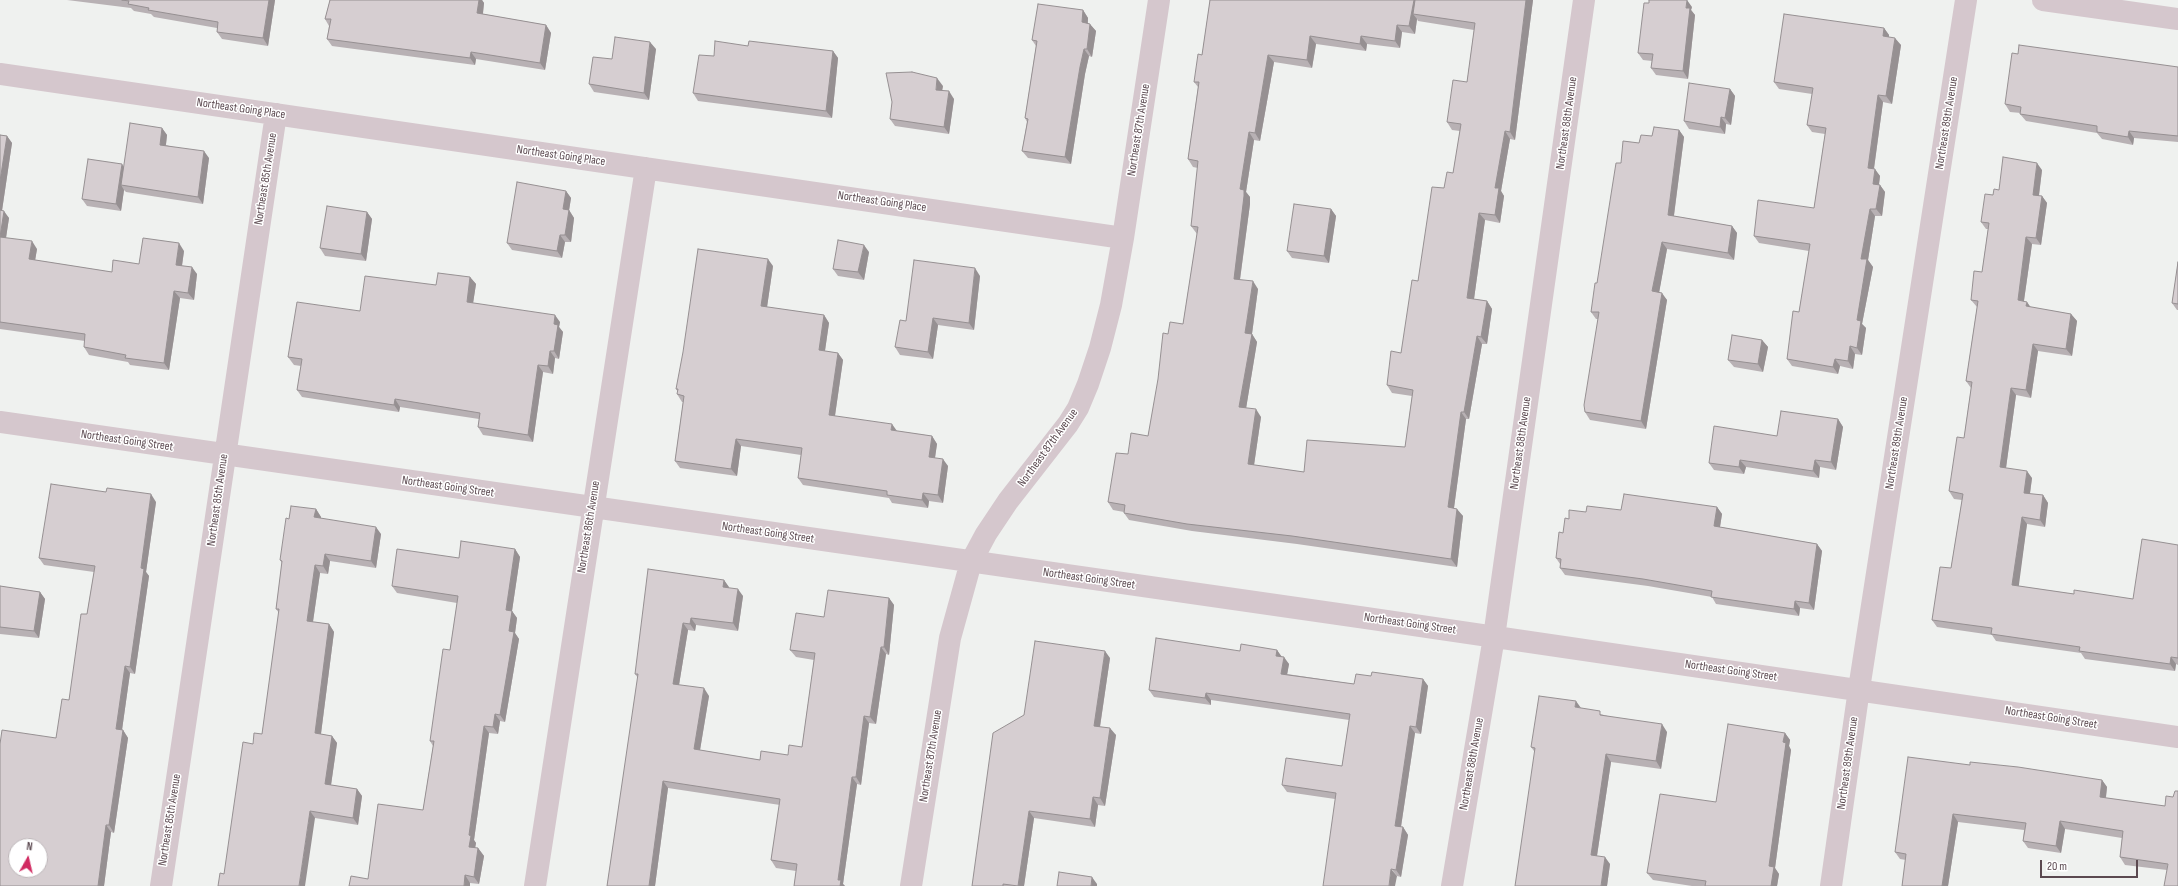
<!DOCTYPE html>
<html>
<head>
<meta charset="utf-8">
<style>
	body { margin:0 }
	#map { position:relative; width:2178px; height:886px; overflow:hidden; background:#eff1ef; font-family:"Sofia Sans Condensed",sans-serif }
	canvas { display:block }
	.north { position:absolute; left:8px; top:838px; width:40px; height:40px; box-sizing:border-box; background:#fff; border:1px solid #bdb6b9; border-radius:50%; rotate:8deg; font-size:11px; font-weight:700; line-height:16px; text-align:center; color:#5b4950 }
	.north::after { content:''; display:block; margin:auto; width:14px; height:18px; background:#d12a61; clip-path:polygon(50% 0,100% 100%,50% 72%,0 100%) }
	.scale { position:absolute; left:2040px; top:860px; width:98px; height:18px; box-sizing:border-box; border:2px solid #5b4950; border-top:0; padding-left:5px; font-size:12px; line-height:14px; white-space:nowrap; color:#5b4950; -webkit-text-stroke:3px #fff; paint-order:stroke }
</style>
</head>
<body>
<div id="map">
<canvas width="2178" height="886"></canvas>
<div class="north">N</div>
<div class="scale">20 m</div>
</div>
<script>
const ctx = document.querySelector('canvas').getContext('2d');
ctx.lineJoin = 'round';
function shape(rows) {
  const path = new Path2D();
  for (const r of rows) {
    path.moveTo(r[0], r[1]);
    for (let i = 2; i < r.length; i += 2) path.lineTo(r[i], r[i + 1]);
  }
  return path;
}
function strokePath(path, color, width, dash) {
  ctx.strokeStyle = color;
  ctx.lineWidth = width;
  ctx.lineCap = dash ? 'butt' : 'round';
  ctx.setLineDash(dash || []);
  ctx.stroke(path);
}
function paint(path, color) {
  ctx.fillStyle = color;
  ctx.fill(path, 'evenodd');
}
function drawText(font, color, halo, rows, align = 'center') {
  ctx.font = font + ' "Sofia Sans Condensed",sans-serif';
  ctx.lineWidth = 3;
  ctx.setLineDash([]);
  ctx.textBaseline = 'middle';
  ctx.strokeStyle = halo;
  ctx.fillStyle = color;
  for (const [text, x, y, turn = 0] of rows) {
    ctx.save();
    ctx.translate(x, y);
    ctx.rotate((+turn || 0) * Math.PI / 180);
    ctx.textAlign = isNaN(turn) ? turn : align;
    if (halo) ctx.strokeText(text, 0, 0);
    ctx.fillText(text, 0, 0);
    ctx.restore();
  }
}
strokePath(shape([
	[2043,0,2178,19],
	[0,74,1123,238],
	[0,422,1366,618,2178,737],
	[161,886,276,114],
	[535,886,646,168],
	[911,886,950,638,971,562,986,534,1008,501,1068,424,1078,408,1088,384,1100,348,1111,305,1123,238,1159,0],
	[1452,886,1494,637,1584,0],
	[1831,886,1859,689,1966,0]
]), '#d5c7cd', 22);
paint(shape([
	[67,0,275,0,268,46,222,39,217,32,217,28,154,17,151,14,134,11,131,8],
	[330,0,482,0,484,3,483,14,546,25,551,33,545,70,476,59,475,65,332,46,327,39,329,26,325,19],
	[1210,0,1533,0,1515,140,1510,139,1501,191,1504,196,1500,223,1485,220,1474,299,1487,301,1492,309,1487,344,1482,344,1469,419,1466,419,1454,508,1463,516,1457,567,1297,544,1192,531,1129,520,1124,513,1124,512,1113,510,1108,502,1128,454,1148,436,1168,334,1183,324,1197,234,1191,226,1198,168,1193,167,1188,159,1198,87,1194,82,1202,55],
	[1417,19,1418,21,1474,30,1467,82,1447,122,1452,130,1460,131,1453,173,1444,188,1418,281,1401,353,1387,385,1392,393,1412,396,1405,447,1304,472,1254,465,1261,417,1246,408,1257,342,1252,334,1258,289,1240,280,1250,204,1250,197,1246,192,1254,140,1260,141,1274,62,1312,68,1316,44,1366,51,1367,44,1400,48,1402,32,1415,34],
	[1692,7,1691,10,1695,15,1688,79,1656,75,1651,68,1652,61,1643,60,1638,53],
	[1083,10,1088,18,1088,23,1096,31,1092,57,1089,56,1085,74,1071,164,1028,158,1022,151,1027,122,1025,118,1036,46,1032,40],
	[1884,28,1889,35,1889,37,1901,45,1892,104,1883,102,1874,169,1880,176,1879,185,1880,185,1885,192,1882,216,1875,216,1868,260,1873,267,1862,324,1866,328,1862,355,1855,354,1853,369,1840,366,1838,374,1792,366,1787,359,1799,312,1809,251,1759,243,1754,236,1814,208,1825,134,1812,132,1807,125,1812,94,1779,89,1774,82],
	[748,46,833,51,838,58,832,118,698,101,693,93,714,56],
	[656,49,649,100,594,92,589,84],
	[2178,67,2178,142,2134,138,2133,145,2102,139,2097,133,2026,121,2020,114,2021,113,2010,112,2005,104],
	[943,86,942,90,954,99,949,134,895,126,890,119],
	[1730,89,1735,96,1731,125,1726,124,1725,134,1689,129,1684,121],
	[162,128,167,135,166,145,209,158,203,204,126,192,124,190,121,211,87,206,82,199,123,167],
	[1679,130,1684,137,1674,216,1732,226,1737,233,1734,260,1667,249,1659,292,1667,300,1646,429,1590,420,1585,412,1598,319,1596,319,1591,312,1597,283,1621,163,1639,143,1652,136],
	[0,135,7,136,12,143,2,211,9,218,6,238,37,249,35,260,112,272,184,251,182,266,197,274,194,300,180,298,169,370,130,365,128,362,89,355,84,347,85,341,0,329],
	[2042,170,2039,196,2042,196,2047,203,2041,245,2032,244,2024,301,2030,307,2071,314,2077,321,2072,356,2038,351,2031,398,2016,395,2006,468,2032,478,2030,494,2043,495,2048,503,2045,527,2027,524,2018,586,2074,594,2133,599,2178,545,2178,665,2176,664,2175,671,2085,659,2081,653,1996,641,1992,635,1937,627,1932,620,1951,568,1962,500,1954,499,1949,491,1964,438,1971,388,1966,381,1977,307,1971,300,1982,272,1988,229,1986,229,1981,222,1993,195,1999,190],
	[566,191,571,198,569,210,574,218,571,242,565,242,562,258,512,250,507,243],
	[1331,209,1336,216,1329,263,1292,258,1287,251],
	[367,212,372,219,366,261,325,256,320,248],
	[869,252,864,280,838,276,833,269],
	[2178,262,2178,310,2177,310,2172,303],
	[773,266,767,307,824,315,829,323,825,351,838,353,843,360,835,416,897,431,932,436,937,444,935,458,948,466,943,503,929,501,928,508,892,503,889,498,803,485,798,478,801,455,741,446,737,476,680,468,675,461,683,402,682,402,677,394,678,392,676,389],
	[980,276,974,330,938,325,933,359,900,355,895,347,906,321],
	[470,277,476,284,473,303,560,322,559,327,563,332,559,359,555,358,553,374,543,372,533,442,483,435,478,427,479,419,400,407,399,412,302,397,297,390,301,366,294,365,288,357,360,311,436,285],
	[1762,340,1768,347,1763,372,1734,367,1728,360],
	[1838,419,1843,427,1836,470,1820,467,1819,478,1746,467,1744,474,1714,470,1709,463,1777,436],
	[156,502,146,572,149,576,135,674,130,673,122,730,123,730,128,738,114,833,111,832,104,886,0,886,56,738,69,700,87,614,94,572,44,565,39,558],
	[1717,507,1722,514,1720,527,1817,544,1822,551,1814,610,1800,608,1799,616,1716,604,1712,597,1648,586,1565,575,1560,568,1560,564,1556,558,1563,533,1569,519,1586,512,1621,510],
	[316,509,321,517,321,518,381,534,376,568,330,561,328,574,320,573,313,622,329,624,334,632,321,734,332,736,337,743,331,785,357,789,362,796,358,825,315,818,224,874,253,744,262,734,279,613,276,609,282,563,280,560],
	[515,549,520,557,512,611,517,618,515,633,519,639,505,722,500,721,498,734,489,733,474,840,476,843,475,848,478,848,484,856,479,884,470,883,368,879,423,810,433,746,430,741,450,650,457,603,397,593,392,586,459,558],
	[724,580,729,588,743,596,738,631,696,625,695,631,688,630,679,685,709,696,700,750,760,760,788,755,802,747,814,660,796,657,790,650,824,617,889,598,894,605,889,655,886,654,876,724,869,723,861,785,857,784,843,884,845,886,794,886,796,871,776,868,771,860,780,805,668,788,655,886,607,886,638,678,635,674],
	[0,586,40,592,45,599,39,638,0,634],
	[1277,650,1281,657,1289,664,1287,674,1354,684,1371,676,1423,679,1428,686,1421,734,1415,733,1401,827,1403,827,1408,835,1401,877,1397,876,1335,799,1287,792,1282,785,1342,766,1349,720,1211,700,1211,705,1154,697,1149,690,1240,651],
	[1110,658,1100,727,1116,735,1105,806,1098,805,1095,827,1034,818,1024,886,972,886,1024,715],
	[1580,708,1604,715,1667,732,1661,769,1611,762,1597,856,1610,864,1607,886,1534,751,1531,747],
	[1785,733,1790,740,1789,746,1791,750,1775,868,1779,874,1777,886,1692,886,1653,880,1647,873],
	[1970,765,2102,780,2107,787,2106,798,2165,806,2173,797,2178,791,2167,870,2125,865,2120,857,2122,838,2065,829,2061,853,2028,848,2023,841,2024,830,1958,822,1948,886,1902,886,1906,860,1900,859,1895,852]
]), '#b8b1b4');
paint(shape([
	[269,0,275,0,268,46,263,38],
	[479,0,482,0,484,3,482,21,477,13],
	[1414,0,1420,0,1413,14,1417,19,1415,34,1409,26],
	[1526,0,1533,0,1515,140,1510,132],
	[1687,0,1692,7,1691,10,1695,15,1688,79,1683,71,1686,8],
	[1083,10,1088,18,1087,30,1082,22],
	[1090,24,1096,31,1092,57,1087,49],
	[546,25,551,33,545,70,540,63],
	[1397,25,1402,32,1400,48,1395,41],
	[1884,28,1889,35,1888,44,1883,36],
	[1310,36,1316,44,1312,68,1307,60],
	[1361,36,1367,44,1366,51,1360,44],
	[1895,38,1901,45,1892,104,1886,96],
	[650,42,656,49,649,100,644,93],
	[1084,49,1089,56,1085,74,1071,164,1065,157,1080,67],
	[833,51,838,58,832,118,826,111],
	[471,52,476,59,475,65,470,58],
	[1268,55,1274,62,1260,141,1255,133],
	[937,78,943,86,941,97,936,90],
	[1730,89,1735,96,1731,125,1725,118],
	[949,91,954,99,949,134,944,127],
	[1878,95,1883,102,1873,175,1868,168],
	[1721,117,1726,124,1725,134,1720,127],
	[162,128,167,135,165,152,160,145],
	[1679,130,1684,137,1673,222,1668,215],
	[1505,131,1510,139,1501,191,1504,196,1500,223,1495,215,1495,188],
	[2129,131,2134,138,2133,145,2128,137],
	[1249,132,1254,140,1246,192,1250,197,1250,204,1239,286,1234,279,1240,189],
	[7,136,12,143,1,217,0,216,0,181],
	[204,151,209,158,203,204,198,197],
	[2037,163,2042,170,2038,202,2033,195],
	[122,164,127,172,121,185,124,190,121,211,116,204],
	[1875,169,1880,176,1878,191,1873,184],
	[1880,185,1885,192,1882,216,1876,209],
	[566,191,571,198,568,217,563,209],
	[2042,196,2047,203,2041,245,2036,238],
	[1331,209,1336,216,1329,263,1324,256],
	[1870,209,1875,216,1868,260,1873,267,1862,324,1866,328,1862,355,1857,348,1857,320,1861,259],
	[569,210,574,218,571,242,565,235],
	[4,211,9,218,5,244,0,237],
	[367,212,372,219,366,261,361,254],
	[1479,213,1485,220,1473,306,1467,298],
	[1732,226,1737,233,1734,260,1728,253],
	[560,235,565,242,562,258,557,251],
	[2026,237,2032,244,2023,307,2018,300],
	[32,241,37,249,34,267,29,259],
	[1662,242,1667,249,1658,299,1652,291],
	[179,243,184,251,181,272,176,265],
	[864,245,869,252,864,280,858,272],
	[768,259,773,266,766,314,761,306],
	[192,267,197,274,194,300,188,293],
	[975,268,980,276,974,330,969,323],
	[470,277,476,284,472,310,467,302],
	[1253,281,1258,289,1251,341,1245,333],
	[174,291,180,298,169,370,164,363],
	[1662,293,1667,300,1646,429,1641,421],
	[1487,301,1492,309,1487,344,1481,337],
	[2027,302,2032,309,2026,306],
	[2071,314,2077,321,2072,356,2066,349],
	[555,315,560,322,559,327,563,332,559,359,554,351,554,324],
	[824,315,829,323,824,357,819,350],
	[933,318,938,325,933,359,928,352],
	[1252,334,1257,342,1245,415,1239,407],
	[1477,336,1482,344,1469,419,1464,412],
	[1762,340,1768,347,1763,372,1758,364],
	[2033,344,2038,351,2031,398,2026,390],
	[1850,346,1855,354,1853,369,1848,361],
	[550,351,555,358,553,374,548,366],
	[838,353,843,360,834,422,829,415],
	[1835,359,1840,366,1838,374,1833,367],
	[538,365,543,372,533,442,528,435],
	[2011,388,2016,395,2005,475,2000,467],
	[395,399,400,407,399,412,394,405],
	[1256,409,1261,417,1253,472,1248,464],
	[1461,412,1466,419,1453,515,1448,507],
	[1838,419,1843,427,1836,470,1831,462],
	[892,424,897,431,891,430],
	[932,436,937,444,934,464,929,457],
	[736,439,741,446,737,476,731,469],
	[943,459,948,466,943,503,938,495],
	[1740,460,1746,467,1744,474,1739,467],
	[1815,460,1820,467,1819,478,1813,471],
	[2027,471,2032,478,2029,500,2024,493],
	[923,493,929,501,928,508,922,500],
	[151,494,156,502,146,572,149,576,135,674,130,667,141,568],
	[2043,495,2048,503,2045,527,2040,520],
	[1717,507,1722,514,1719,533,1714,526],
	[316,509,321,517,319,524,314,517],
	[1457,509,1463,516,1457,567,1451,559],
	[2022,517,2027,524,2018,592,2012,585],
	[376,527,381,534,376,568,371,561],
	[1817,544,1822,551,1814,610,1809,603],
	[515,549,520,557,512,611,517,618,515,633,519,639,505,722,500,715,509,631,506,610],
	[325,554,330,561,328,574,323,566],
	[315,565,320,573,312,628,307,621],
	[724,580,729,587,728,594,723,587],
	[738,589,743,596,738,631,733,623],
	[40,592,45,599,39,638,34,631],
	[889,598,894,605,889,655,884,647],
	[1795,601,1800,608,1799,616,1794,609],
	[691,618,696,625,695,631,690,624],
	[683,623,688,630,678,691,673,684],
	[329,624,334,632,320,741,315,733],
	[881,647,886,654,876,724,870,717],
	[1277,650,1282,657,1276,656],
	[1105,651,1110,658,1099,733,1094,726],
	[1284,657,1289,664,1286,681,1281,674],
	[2171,657,2176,664,2175,671,2170,664],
	[125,666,130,673,121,737,116,729],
	[1423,679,1428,686,1421,734,1416,727],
	[704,688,709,696,699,756,694,749],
	[1206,693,1211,700,1211,705,1205,698],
	[1576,701,1581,708,1575,707],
	[495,714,500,721,498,734,493,727],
	[864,716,869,723,861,785,856,777],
	[1662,724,1667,732,1661,769,1656,761],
	[484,726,489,733,474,840,476,843,474,854,469,847,469,835],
	[1410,726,1415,733,1400,833,1395,826],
	[1110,728,1116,735,1105,806,1100,798],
	[123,730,128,738,114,833,109,825],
	[1785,733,1790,740,1789,746,1791,750,1775,868,1779,874,1777,886,1771,886,1769,866,1783,742],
	[332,736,337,743,330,792,325,784],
	[1606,754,1611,762,1596,862,1591,855],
	[852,777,857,784,843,884,845,886,840,886,838,880],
	[2102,780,2107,787,2105,804,2100,797],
	[663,781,668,788,655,886,649,886],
	[357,789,362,796,358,825,353,818],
	[1093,797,1098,805,1095,827,1090,819],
	[310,811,315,818,305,886,299,886],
	[1029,811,1034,818,1024,886,1018,886],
	[1953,814,1958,822,1948,886,1942,886],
	[2060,821,2065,829,2061,853,2056,846],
	[106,825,111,832,104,886,98,886],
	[1403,827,1408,835,1401,877,1396,870],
	[478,848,484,856,479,884,474,877],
	[1605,857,1610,864,1607,886,1601,886],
	[1391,869,1397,876,1395,886,1389,886],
	[465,875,470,883,470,886,464,886],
	[1092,877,1097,884,1097,886,1091,886]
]), '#969092');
const building = shape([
	[122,0,269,0,263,38,217,32,218,22,148,10,149,8,128,4,129,1,122,0],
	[330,0,479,0,477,13,546,25,540,63,471,52,470,58,327,39,331,19,325,19,330,0],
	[1210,0,1414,0,1409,26,1397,25,1395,41,1361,36,1360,44,1310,36,1307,60,1268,55,1255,133,1249,132,1240,189,1244,190,1244,196,1234,279,1253,281,1245,333,1252,334,1239,407,1256,409,1248,464,1304,472,1307,440,1405,447,1413,390,1387,385,1391,351,1401,353,1412,280,1418,281,1432,187,1444,188,1447,172,1453,173,1461,124,1447,122,1453,80,1467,82,1475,23,1413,14,1415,0,1526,0,1510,132,1505,131,1495,188,1499,188,1495,215,1479,213,1467,298,1487,301,1481,337,1477,336,1464,412,1461,412,1448,507,1457,509,1451,559,1292,536,1187,524,1124,513,1125,505,1108,502,1116,453,1128,454,1131,433,1148,436,1158,379,1163,333,1168,334,1170,322,1183,324,1198,227,1191,226,1198,161,1188,159,1199,82,1194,82,1198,54,1202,55,1210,0],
	[1649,0,1687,0,1686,8,1690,8,1683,71,1651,68,1653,54,1638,53,1644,3,1649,3,1649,0],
	[1038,4,1083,10,1082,22,1090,24,1087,49,1084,49,1080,67,1065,157,1022,151,1028,119,1025,118,1037,41,1032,40,1038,4],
	[1784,14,1884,28,1883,36,1895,38,1886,96,1878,95,1868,168,1875,169,1873,184,1880,185,1876,209,1870,209,1861,259,1867,259,1857,320,1861,321,1857,348,1850,346,1848,361,1835,359,1833,367,1787,359,1793,311,1799,312,1810,244,1754,236,1758,200,1814,208,1826,128,1807,125,1813,88,1774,82,1784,14],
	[615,37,650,42,644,93,589,84,593,57,612,59,615,37],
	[715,41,748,46,749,41,833,51,826,111,693,93,699,55,714,56,715,41],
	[2019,45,2178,67,2178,136,2129,131,2128,137,2097,132,2097,126,2020,114,2021,107,2005,104,2012,53,2018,54,2019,45],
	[912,72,937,78,936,90,949,91,944,127,890,119,892,102,886,73,912,72],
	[1689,83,1730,89,1725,118,1721,117,1720,127,1684,121,1689,83],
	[130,123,162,128,160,145,204,151,198,197,121,185,130,123],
	[1654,127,1679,130,1668,215,1732,226,1728,253,1662,242,1652,291,1662,293,1641,421,1585,412,1584,405,1599,312,1591,312,1595,283,1597,283,1616,163,1621,163,1623,141,1639,143,1641,135,1652,136,1654,127],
	[0,135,7,136,0,181,0,135],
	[2003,157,2037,163,2033,195,2042,196,2036,238,2026,237,2018,300,2027,302,2026,306,2071,314,2066,349,2033,344,2026,390,2011,388,2000,467,2027,471,2024,493,2043,495,2040,520,2022,517,2012,585,2074,594,2074,590,2133,599,2142,539,2178,545,2178,658,2171,657,2170,664,2079,651,2080,647,1991,634,1992,628,1932,620,1940,567,1951,568,1963,494,1949,491,1957,437,1964,438,1972,382,1966,381,1978,301,1971,300,1974,271,1982,272,1989,223,1981,222,1985,194,1993,195,1994,189,1999,190,2003,157],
	[88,159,122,164,116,204,82,199,88,159],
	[517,182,566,191,563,209,569,210,565,235,560,235,557,251,507,243,517,182],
	[1294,204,1331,209,1324,256,1287,251,1294,204],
	[327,206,367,212,361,254,320,248,327,206],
	[0,210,4,211,0,237,32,241,29,259,112,272,113,260,139,264,143,238,179,243,176,265,192,267,188,293,174,291,164,363,125,358,126,355,84,347,85,334,0,322,0,210],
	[838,240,864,245,858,272,833,269,838,240],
	[698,249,768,259,761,306,824,315,819,350,838,353,829,415,892,424,891,430,932,436,929,457,943,459,938,495,923,493,922,500,887,495,887,491,798,478,802,448,736,439,731,469,675,461,684,396,677,394,678,389,676,389,683,352,698,249],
	[914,260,975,268,969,323,933,318,928,352,895,347,900,320,906,321,914,260],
	[2178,262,2178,304,2172,303,2178,262],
	[438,273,470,277,467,302,555,315,554,324,558,325,554,351,550,351,548,366,538,365,528,435,478,427,480,413,395,399,394,405,297,390,302,359,288,357,297,302,360,311,365,276,436,285,438,273],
	[1732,335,1762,340,1758,364,1728,360,1732,335],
	[1781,411,1838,419,1831,462,1815,460,1813,471,1740,460,1739,467,1709,463,1714,426,1777,436,1781,411],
	[51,484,106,492,107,488,151,494,141,568,144,569,130,667,125,666,116,729,123,730,109,825,106,825,98,886,0,886,0,744,2,730,56,738,62,699,69,700,81,614,87,614,95,566,39,558,51,484],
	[16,846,40,846,40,870,16,870,16,846],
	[1624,494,1717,507,1714,526,1817,544,1809,603,1795,601,1794,609,1711,597,1712,591,1643,579,1560,568,1561,559,1556,558,1559,532,1563,533,1565,518,1569,519,1569,510,1586,512,1587,506,1621,510,1624,494],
	[291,506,316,509,314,517,376,527,371,561,325,554,323,566,315,565,307,621,329,624,315,733,332,736,325,784,357,789,353,818,310,811,299,886,218,886,220,873,224,874,243,742,253,744,254,733,262,734,279,609,276,609,282,561,280,560,286,518,289,519,291,506],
	[461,541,515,549,506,610,512,611,509,631,514,632,500,715,495,714,493,727,484,726,469,835,471,836,469,847,478,848,474,877,465,875,464,886,349,886,351,876,368,879,378,804,423,810,434,741,430,741,443,649,450,650,458,596,392,586,397,549,459,558,461,541],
	[648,569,724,580,723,587,738,589,733,623,691,618,690,624,683,623,673,684,704,688,694,749,760,760,761,751,788,755,789,745,802,747,815,653,790,650,796,613,824,617,828,590,889,598,884,647,881,647,870,717,864,716,856,777,852,777,838,880,841,880,840,886,794,886,797,864,771,860,780,799,663,781,649,886,607,886,638,674,635,674,648,569],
	[0,586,40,592,34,631,0,627,0,586],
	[1156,638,1240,651,1241,644,1277,650,1276,656,1284,657,1281,674,1354,684,1356,674,1371,676,1372,672,1423,679,1416,727,1410,726,1395,826,1403,827,1396,870,1391,869,1389,886,1323,886,1336,793,1282,785,1286,758,1342,766,1350,714,1206,693,1205,698,1149,690,1156,638],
	[1035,641,1105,651,1094,726,1110,728,1100,798,1093,797,1090,819,1029,811,1018,886,1003,884,1003,886,972,886,993,733,1024,715,1035,641],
	[1539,696,1576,701,1575,707,1600,711,1600,715,1662,724,1656,761,1606,754,1591,855,1605,857,1601,886,1515,886,1535,748,1531,747,1539,696],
	[1728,724,1785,733,1783,742,1786,743,1769,866,1774,867,1771,886,1705,886,1706,881,1647,873,1660,794,1716,802,1728,724],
	[1908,757,1970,765,1970,762,2018,767,2102,780,2100,797,2165,806,2166,796,2173,797,2175,791,2178,791,2178,886,2164,886,2168,864,2120,857,2123,831,2060,821,2056,846,2023,841,2026,823,1953,814,1942,886,1902,886,1906,854,1895,852,1908,757],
	[1059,872,1092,877,1091,886,1057,886,1059,872]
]);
paint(building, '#d6ced1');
strokePath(building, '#969092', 1);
drawText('12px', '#5b4950', '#fff', [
	["Northeast Going Place",241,109,8],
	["Northeast 88th Avenue",1567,123,-82],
	["Northeast 89th Avenue",1947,123,-81],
	["Northeast 87th Avenue",1139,130,-81],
	["Northeast Going Place",561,156,8],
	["Northeast 85th Avenue",266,179,-81],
	["Northeast Going Place",882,202,8],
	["Northeast Going Street",127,441,8],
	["Northeast 88th Avenue",1521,443,-82],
	["Northeast 89th Avenue",1897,443,-81],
	["Northeast 87th Avenue",1048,448,-54],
	["Northeast Going Street",448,487,8],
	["Northeast 85th Avenue",218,500,-82],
	["Northeast 86th Avenue",589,527,-81],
	["Northeast Going Street",768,533,8],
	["Northeast Going Street",1089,579,8],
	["Northeast Going Street",1410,624,8],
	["Northeast Going Street",1731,671,8],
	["Northeast Going Street",2051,718,9],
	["Northeast 87th Avenue",931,756,-81],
	["Northeast 89th Avenue",1848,763,-82],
	["Northeast 88th Avenue",1472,764,-80],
	["Northeast 85th Avenue",170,820,-81]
]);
</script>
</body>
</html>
